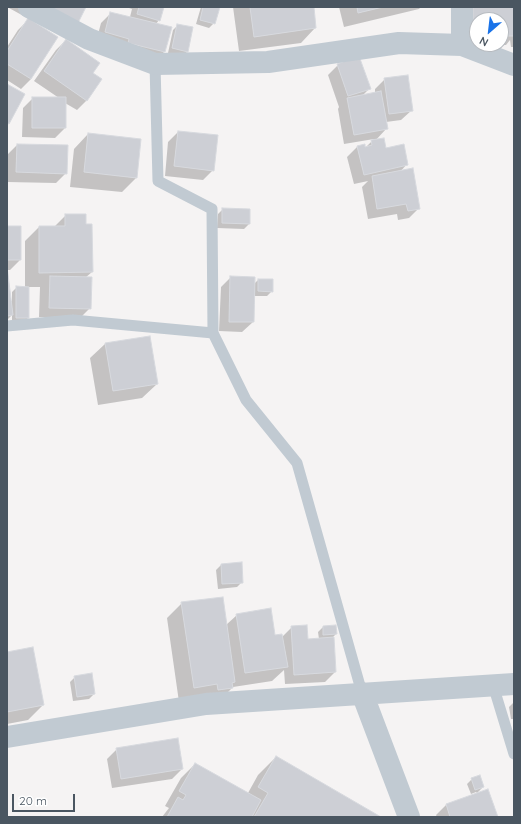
<!DOCTYPE html>
<html>
<head>
<meta charset="utf-8">
<style>
	body { margin:0 }
	#map { position:relative; width:521px; height:824px; overflow:hidden; background:#f5f3f3; font-family:Quicksand,sans-serif }
	canvas { display:block }
	.frame { position:absolute; inset:0; border:8px solid #4a5661; pointer-events:none }
	.north { position:absolute; left:469px; top:12px; width:40px; height:40px; box-sizing:border-box; background:#fff; border:1px solid #b7bbc0; border-radius:50%; rotate:208deg; font-size:11px; font-weight:700; line-height:16px; text-align:center; color:#4a5661 }
	.north::after { content:''; display:block; margin:auto; width:14px; height:18px; background:#1a73e8; clip-path:polygon(50% 0,100% 100%,50% 72%,0 100%) }
	.scale { position:absolute; left:12px; top:794px; width:63px; height:18px; box-sizing:border-box; border:2px solid #4a5661; border-top:0; padding-left:5px; font-size:12px; line-height:14px; white-space:nowrap; color:#4a5661; -webkit-text-stroke:3px #fff; paint-order:stroke }
</style>
</head>
<body>
<div id="map">
<canvas width="521" height="824"></canvas>
<div class="frame"></div>
<div class="north">N</div>
<div class="scale">20 m</div>
</div>
<script>
const ctx = document.querySelector('canvas').getContext('2d');
ctx.lineJoin = 'round';
function paint(path, color) {
  ctx.fillStyle = color;
  ctx.fill(path, 'evenodd');
}
function shape(rows) {
  const path = new Path2D();
  for (const r of rows) {
    path.moveTo(r[0], r[1]);
    for (let i = 2; i < r.length; i += 2) path.lineTo(r[i], r[i + 1]);
  }
  return path;
}
function strokePath(path, color, width, dash) {
  ctx.strokeStyle = color;
  ctx.lineWidth = width;
  ctx.lineCap = dash ? 'butt' : 'round';
  ctx.setLineDash(dash || []);
  ctx.stroke(path);
}
paint(shape([
	[10,7,85,7,35,22,31,79,21,89,7,80,7,47,18,30,29,19,9,8],
	[126,7,163,7,159,20,156,24,170,27,164,52,154,62,96,42,101,23,111,13,130,17,132,9],
	[201,7,219,7,214,23,209,28,196,24],
	[233,7,313,7,315,28,301,43,239,51],
	[339,7,421,7,419,9,344,27],
	[464,7,514,7,514,47,511,47,510,40,506,45,472,45],
	[477,20,501,20,501,44,477,44],
	[178,25,187,52,182,56,168,53,173,30],
	[66,40,91,73,87,100,77,110,65,103,65,128,55,138,22,137,23,108,33,98,59,98,34,81,56,50],
	[338,65,370,88,362,96,375,93,375,89,385,79,412,110,401,120,386,122,387,128,375,141,407,164,400,172,419,208,409,218,398,220,397,214,368,219,362,187,368,181,354,184,347,157,357,147,365,148,374,139,344,144,338,109,339,107,328,75],
	[178,132,213,170,203,180,165,176,168,142],
	[88,134,136,178,122,192,70,187,74,149],
	[17,145,66,173,56,183,7,182,7,155],
	[223,209,249,210,249,224,244,229,217,228,218,214],
	[66,215,85,225,92,272,85,278,90,308,80,318,39,317,40,287,28,287,28,318,23,323,12,322,12,315,7,320,7,274,10,302,12,301,12,292,17,287,25,288,25,241,39,227,54,227],
	[7,227,20,260,10,270,7,270],
	[231,277,254,284,258,280,272,291,267,296,253,296,253,322,242,332,219,331,221,287],
	[149,337,157,384,142,398,98,405,90,358,105,344],
	[221,565,242,582,237,587,218,589,216,570],
	[182,603,226,625,237,615,275,636,282,637,292,627,307,640,319,639,318,632,323,627,336,634,333,637,335,672,325,682,285,684,284,670,272,681,233,687,218,702,179,702,167,618],
	[7,653,43,705,28,720,7,724],
	[75,677,94,694,89,699,73,701,70,682],
	[514,702,514,719,511,719,509,707],
	[117,749,182,769,172,779,112,788,107,759],
	[276,757,379,817,162,817,169,808,165,806,181,778,195,764,248,793,258,775],
	[472,779,483,787,477,793,476,792,471,794,467,784],
	[446,805,497,817,437,817,436,815]
]), '#0003');
const building = shape([
	[48,7,86,7,78,23,48,7],
	[139,7,164,7,160,21,137,14,139,7],
	[203,7,220,7,215,24,200,20,203,7],
	[250,7,314,7,316,28,254,37,250,7],
	[357,7,383,7,358,13,357,7],
	[473,7,514,7,514,36,501,36,501,20,477,20,477,31,473,27,473,7],
	[110,12,172,27,165,52,128,43,129,39,105,32,110,12],
	[28,18,58,37,31,79,7,64,7,51,28,18],
	[177,24,193,27,188,52,172,48,177,24],
	[66,39,100,63,93,73,102,79,87,101,44,71,66,39],
	[359,56,371,89,348,96,337,64,359,56],
	[408,75,413,111,389,114,384,78,408,75],
	[7,84,25,94,9,124,7,123,7,84],
	[381,91,388,129,354,135,347,98,381,91],
	[32,97,66,97,66,128,32,128,32,97],
	[178,131,218,135,214,171,174,166,178,131],
	[88,133,141,139,137,178,84,172,88,133],
	[384,138,386,148,404,144,408,165,364,175,357,146,365,144,365,147,372,145,371,140,384,138],
	[17,144,68,145,67,174,16,172,17,144],
	[413,168,420,209,408,211,406,204,377,209,372,176,413,168],
	[222,208,250,209,250,224,222,223,222,208],
	[65,214,86,214,86,224,92,224,93,272,39,273,39,226,65,226,65,214],
	[7,226,21,226,21,260,7,260,7,226],
	[7,266,13,315,7,316,7,266],
	[50,276,92,277,91,309,49,308,50,276],
	[230,276,255,277,254,322,229,322,230,276],
	[258,279,273,279,273,292,258,291,258,279],
	[16,286,29,287,29,318,16,318,16,286],
	[150,336,158,384,113,391,105,343,150,336],
	[242,562,243,583,222,584,221,564,242,562],
	[223,597,235,682,232,683,233,688,218,690,217,684,194,688,181,602,223,597],
	[271,608,275,635,282,634,288,667,245,673,236,614,271,608],
	[307,625,308,639,334,637,336,672,294,675,291,626,307,625],
	[336,625,337,634,323,635,323,626,336,625],
	[33,647,44,705,7,712,7,652,33,647],
	[92,673,95,694,77,697,74,676,92,673],
	[178,738,183,769,121,779,116,748,178,738],
	[276,756,381,817,254,817,268,793,258,787,276,756],
	[195,763,261,800,252,817,167,817,178,797,183,800,186,795,179,791,195,763],
	[480,775,484,787,475,790,471,778,480,775],
	[488,789,498,817,450,817,446,804,488,789]
]);
paint(building, '#cdcfd5');
strokePath(building, '#d7d9de', 1);
strokePath(shape([
	[155,64,158,181,212,209,213,333,246,400,297,463,362,693],
	[7,326,73,320,213,333],
	[493,685,514,754]
]), '#c1cad2', 11);
strokePath(shape([
	[29,7,89,39,155,64,268,62,399,43,462,45,514,65],
	[462,45,462,7],
	[362,693,409,817],
	[7,737,206,704,514,684]
]), '#c1cad2', 22);
</script>
</body>
</html>
